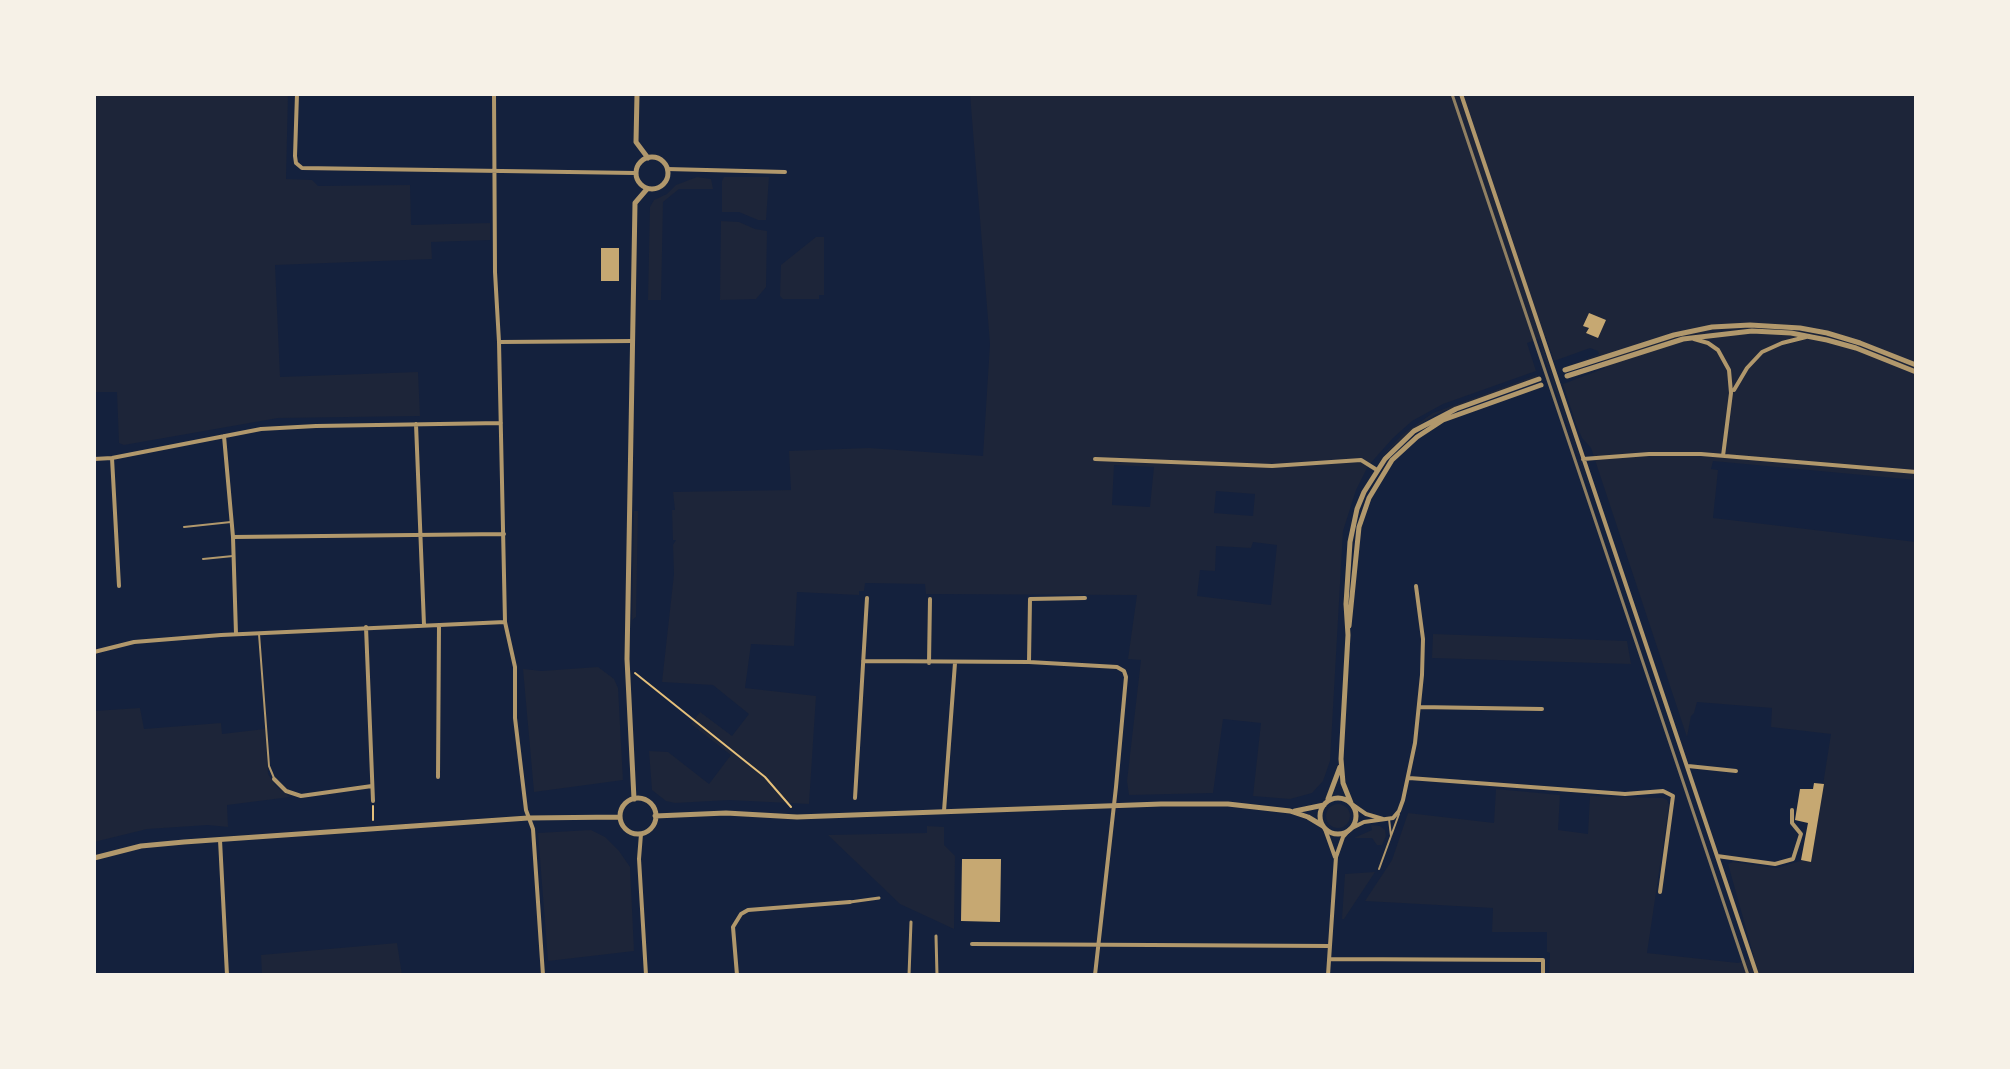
<!DOCTYPE html>
<html>
<head>
<meta charset="utf-8">
<style>
	body { margin:0 }
	#map { position:relative; width:2010px; height:1069px; overflow:hidden; background:#14213d; font-family:"DejaVu Sans",sans-serif }
	canvas { display:block }
	.frame { position:absolute; inset:0; border:96px solid #f6f1e7; pointer-events:none }
</style>
</head>
<body>
<div id="map">
<canvas width="2010" height="1069"></canvas>
<div class="frame"></div>
</div>
<script>
const ctx = document.querySelector('canvas').getContext('2d');
ctx.lineJoin = 'round';
function paint(path, color) {
  ctx.fillStyle = color;
  ctx.fill(path, 'evenodd');
}
function shape(rows) {
  const path = new Path2D();
  for (const r of rows) {
    if (r.length === 3) {
      path.moveTo(r[0] + r[2], r[1]);
      path.arc(r[0], r[1], r[2], 0, 2 * Math.PI);
      continue;
    }
    path.moveTo(r[0], r[1]);
    for (let i = 2; i < r.length; i += 2) path.lineTo(r[i], r[i + 1]);
  }
  return path;
}
function strokePath(path, color, width, dash) {
  ctx.strokeStyle = color;
  ctx.lineWidth = width;
  ctx.lineCap = dash ? 'butt' : 'round';
  ctx.setLineDash(dash || []);
  ctx.stroke(path);
}
paint(shape([
	[94,94,288,94,286,179,312,180,318,186,410,185,411,225,490,223,490,240,431,242,432,259,275,265,280,377,418,372,420,416,278,418,124,445,119,443,117,392,94,392],
	[970,94,1916,94,1916,480,1713,461,1711,469,1718,470,1713,518,1916,542,1916,947,1911,972,1916,975,1549,975,1550,953,1547,952,1547,932,1492,932,1493,908,1365,901,1392,860,1408,813,1494,823,1496,789,1560,795,1558,830,1588,834,1590,796,1663,798,1667,800,1669,805,1647,953,1738,963,1754,957,1728,864,1733,862,1777,868,1803,860,1811,861,1831,734,1771,727,1772,708,1697,702,1694,713,1691,716,1687,737,1591,448,1582,438,1576,424,1563,384,1605,368,1600,355,1564,368,1599,354,1598,351,1590,348,1554,361,1546,337,1540,339,1599,516,1538,339,1527,343,1536,371,1443,404,1412,421,1393,438,1368,466,1356,490,1343,531,1330,761,1323,781,1312,793,1290,799,1253,796,1261,723,1223,719,1213,793,1129,795,1127,781,1141,660,1128,659,1137,595,926,594,925,584,865,583,864,591,859,591,859,595,797,592,794,646,751,644,745,688,816,696,809,804,729,800,675,803,666,801,652,790,649,751,668,752,709,784,731,755,691,724,700,712,732,736,749,714,713,685,662,682,674,574,673,545,676,540,673,540,672,510,675,510,673,492,791,490,789,451,869,448,983,456,990,344],
	[1114,465,1154,467,1150,507,1112,505],
	[1216,491,1255,494,1253,516,1214,513],
	[1253,542,1277,545,1271,605,1197,596,1200,570,1215,571,1216,546,1251,548],
	[697,177,711,179,713,189,679,189,663,202,661,300,648,300,650,207,654,200,667,194,676,185],
	[724,177,769,177,766,220,758,220,739,212,722,212,722,181],
	[721,221,739,222,755,229,767,231,766,287,756,299,720,300],
	[816,237,824,237,824,295,819,295,819,299,783,299,780,296,781,265],
	[1537,375,1538,377,1437,414,1414,428,1379,459,1403,434,1433,413],
	[634,511,638,511,636,617,632,620],
	[1433,634,1627,641,1631,664,1432,658],
	[598,667,614,679,618,688,623,780,534,792,523,669,542,671],
	[140,708,144,729,221,723,222,734,265,729,268,774,276,786,290,797,227,805,228,827,208,825,147,829,94,842,94,711],
	[1338,816,12],
	[1371,825,1380,826,1385,830,1386,836,1382,845,1377,845,1372,838,1354,838,1372,830],
	[927,826,944,827,944,845,955,856,954,929,900,904,828,835,927,833],
	[591,830,605,837,619,851,630,867,634,951,548,961,538,833],
	[1375,872,1344,919,1342,919,1345,874],
	[397,943,402,975,262,975,261,955]
]), '#1d2539');
paint(shape([
	[601,248,619,248,619,281,601,281],
	[1589,313,1606,320,1598,338,1586,333,1589,328,1583,326],
	[1814,783,1824,784,1811,862,1801,860,1808,823,1795,820,1800,789,1813,789],
	[962,859,1001,859,1000,922,961,921]
]), '#c6a872');
strokePath(shape([
	[635,673,765,777,791,807],
	[373,806,373,820]
]), '#e5c07b', 2);
strokePath(shape([
	[184,527,231,522],
	[203,559,233,556],
	[259,634,269,766,274,778],
	[1389,819,1391,836],
	[1379,869,1399,814]
]), '#b1986c', 2);
strokePath(shape([
	[850,902,879,898],
	[936,936,937,975],
	[909,975,911,922]
]), '#b1986c', 3);
strokePath(shape([
	[297,94,295,156,296,163,302,168,635,173],
	[494,94,495,272,499,342,505,622],
	[1461,94,1757,975],
	[667,169,785,172],
	[1694,339,1708,343,1718,350,1729,370,1731,393,1723,456],
	[499,342,633,341],
	[1734,390,1747,368,1762,352,1782,343,1806,337],
	[416,424,424,625],
	[224,436,233,537,236,634],
	[112,458,119,586],
	[94,459,112,458,261,429,316,426,501,423],
	[1095,459,1272,466,1361,460,1377,470],
	[1583,459,1649,454,1701,454,1916,472],
	[233,537,504,534],
	[366,627,373,801],
	[94,652,134,642,221,635,505,622,515,667,515,718,526,810,533,829,543,975],
	[863,661,1029,662,1117,667,1124,671,1126,677,1116,787,1095,975],
	[1029,662,1030,599,1085,598],
	[929,663,930,599],
	[1419,707,1542,709],
	[1688,766,1736,771],
	[438,777,439,625],
	[1409,778,1625,794,1663,791,1673,796,1660,892],
	[274,779,286,791,301,796,372,786],
	[855,798,867,598],
	[1353,805,1366,814,1383,819],
	[944,811,955,663],
	[1352,828,1364,822,1393,818,1399,811,1403,800,1415,743,1422,675,1423,639,1416,586],
	[1325,829,1335,857],
	[641,834,639,859,646,975],
	[220,840,227,975],
	[1717,856,1775,864,1793,859,1801,834,1792,823,1792,810],
	[972,944,1330,946],
	[1329,959,1543,960,1543,975],
	[737,975,733,927,741,914,748,910,850,902],
	[1328,975,1336,857,1343,837,1350,829]
]), '#b1986c', 4);
strokePath(shape([
	[637,94,636,142,648,158],
	[652,173,16],
	[1565,370,1674,335,1712,327,1750,325,1800,328,1827,333,1860,343,1916,365],
	[1567,376,1683,339,1752,331,1791,333,1827,340,1856,348,1916,372],
	[1349,626,1359,527,1369,498,1392,460,1417,437,1443,420,1541,385],
	[1338,816,18],
	[638,816,18],
	[634,799,627,659,635,203,647,189],
	[1328,799,1340,767],
	[1351,803,1343,783,1341,759,1348,635,1346,604,1350,542,1357,509,1364,492,1385,459,1414,431,1456,409,1539,379],
	[1295,811,1324,805],
	[655,816,726,813,797,817,1161,804,1228,804,1290,811,1308,817,1323,826],
	[94,858,141,846,184,842,528,818,620,817]
]), '#b1986c', 5);
strokePath(shape([
	[1452,94,1748,975]
]), '#918062', 3);
</script>
</body>
</html>
